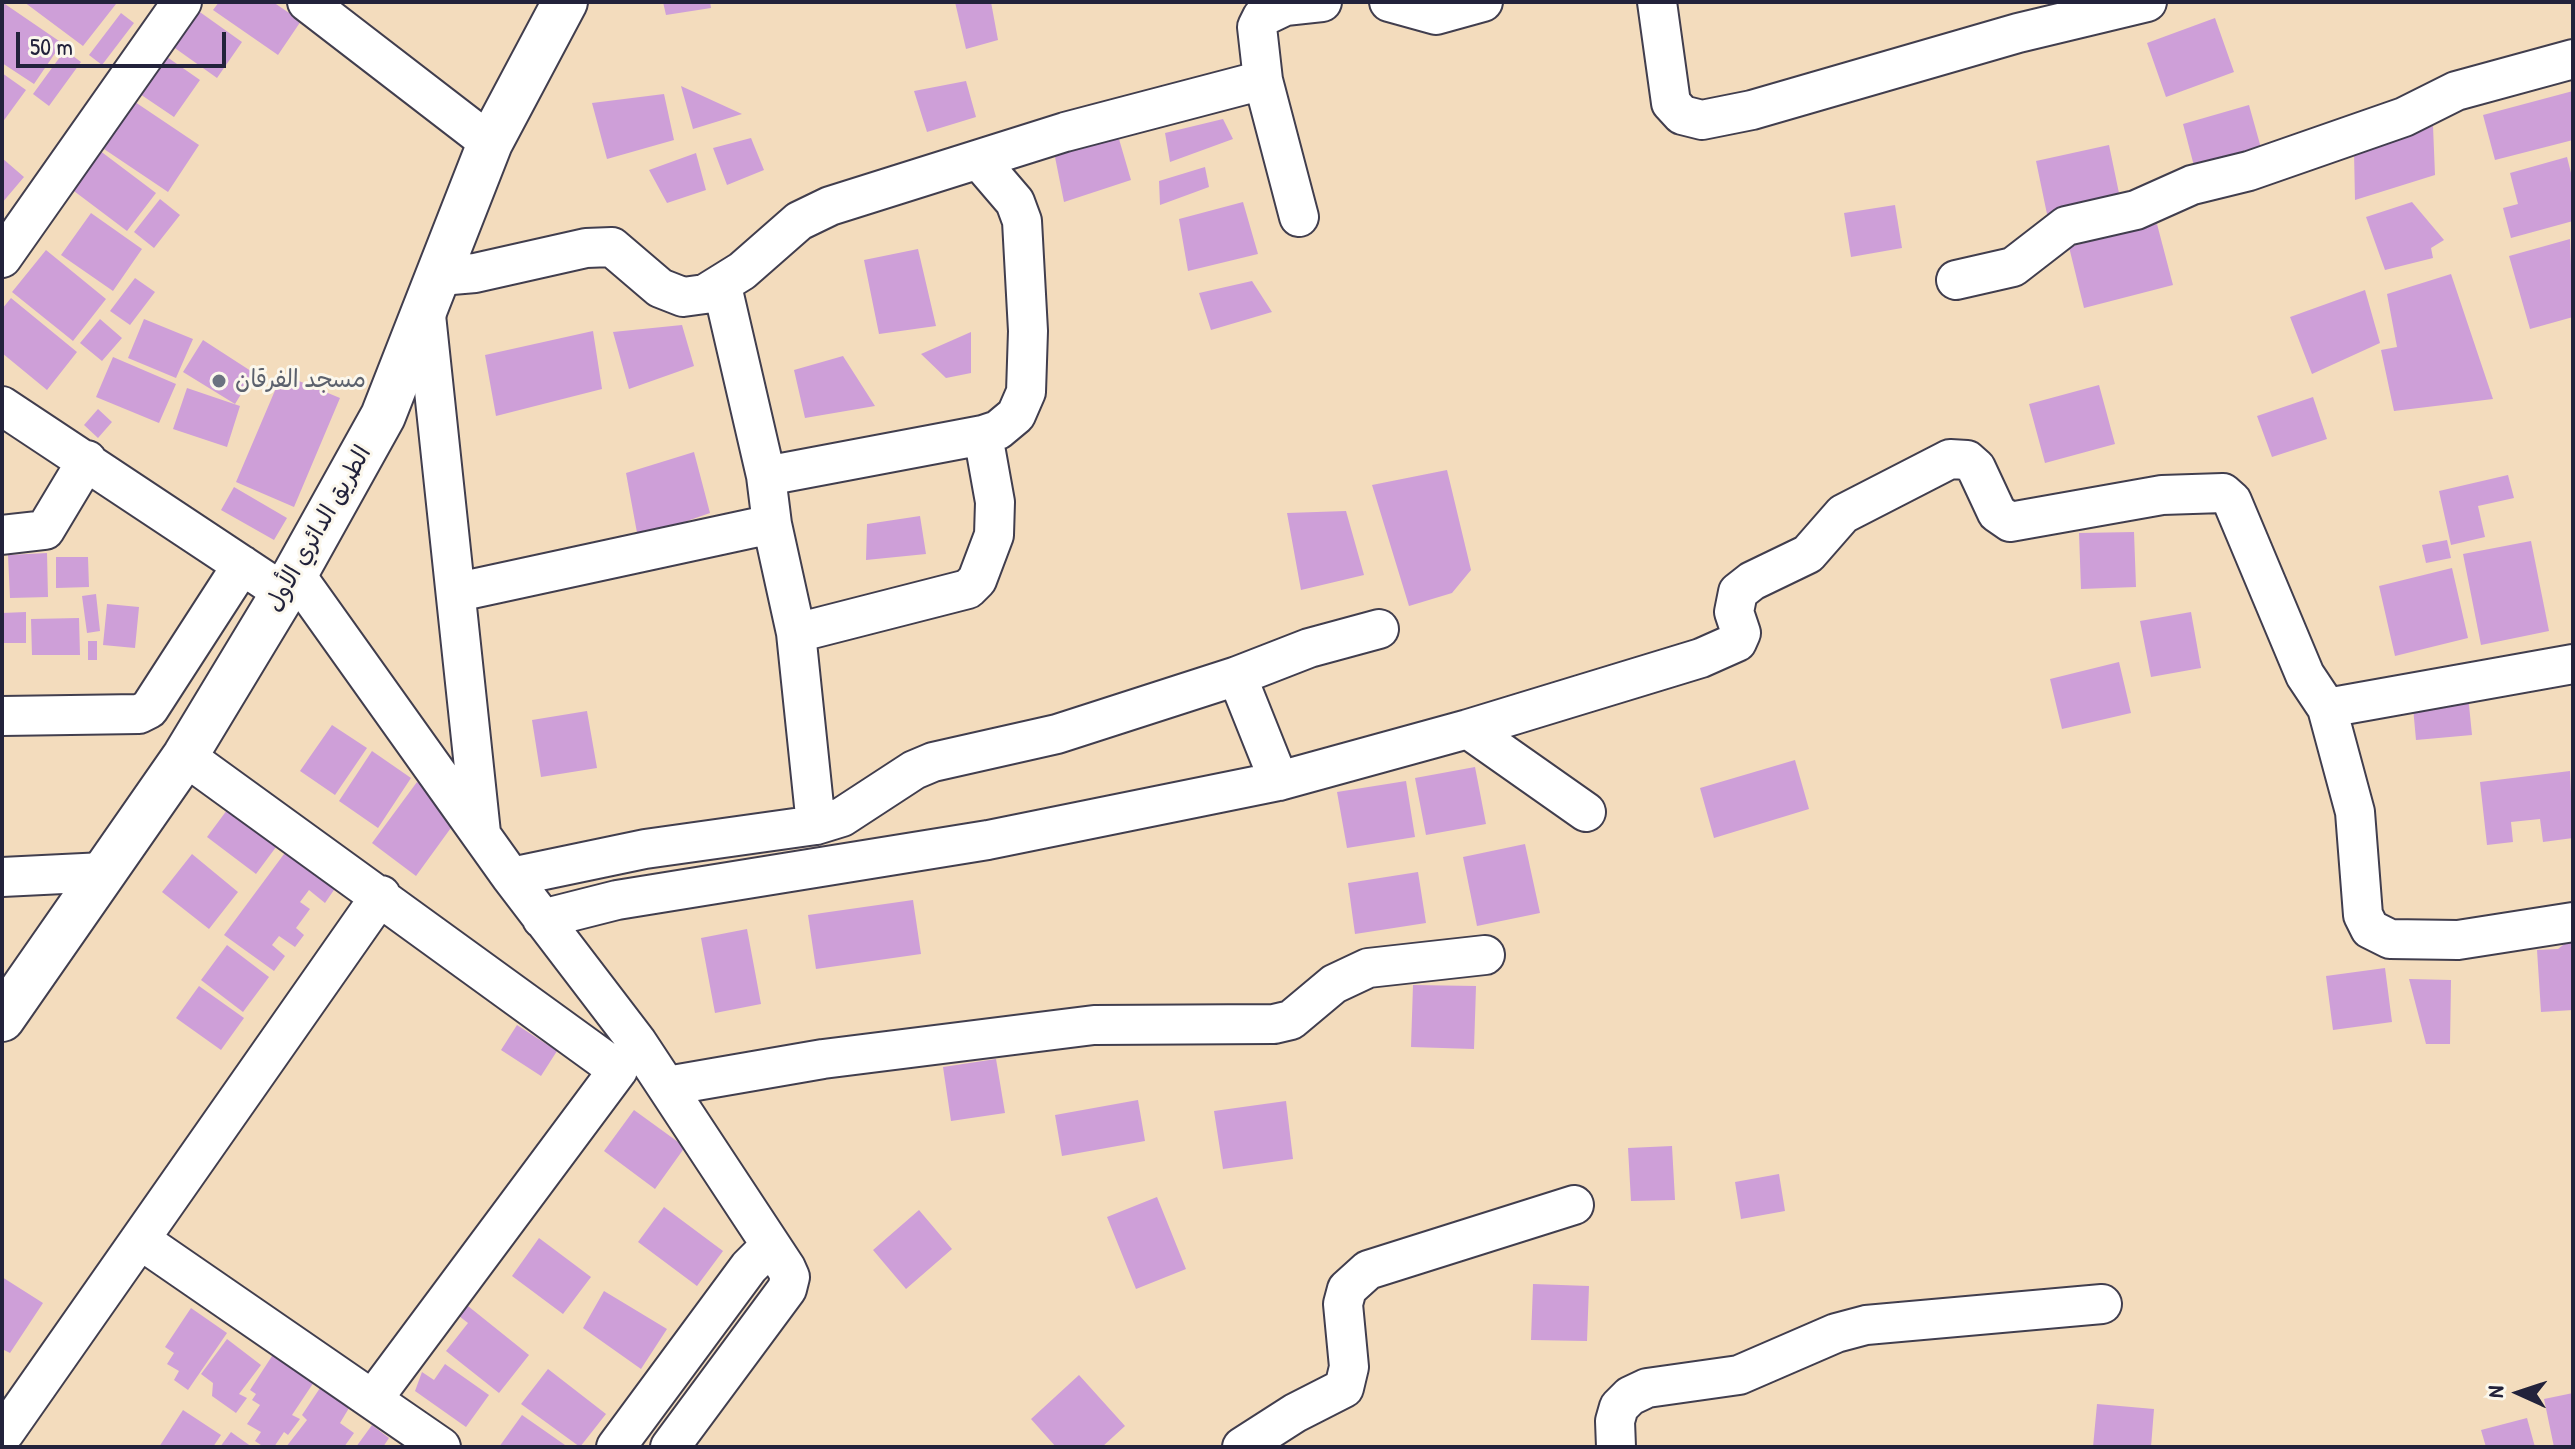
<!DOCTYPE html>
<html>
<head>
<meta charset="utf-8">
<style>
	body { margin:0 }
	#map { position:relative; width:2575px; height:1449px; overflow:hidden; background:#f3dcbd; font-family:"Patrick Hand",sans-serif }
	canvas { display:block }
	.frame { position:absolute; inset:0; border:4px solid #22223b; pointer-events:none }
	.north { position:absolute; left:2479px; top:1353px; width:80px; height:80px; -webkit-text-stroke:6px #fbf7ec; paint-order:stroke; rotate:273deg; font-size:22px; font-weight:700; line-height:32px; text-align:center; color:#22223b }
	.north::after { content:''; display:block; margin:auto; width:28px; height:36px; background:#22223b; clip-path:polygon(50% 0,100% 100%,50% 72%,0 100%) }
	.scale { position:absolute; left:16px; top:32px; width:210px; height:36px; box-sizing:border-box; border:4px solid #22223b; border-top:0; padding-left:10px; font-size:24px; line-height:28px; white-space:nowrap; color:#22223b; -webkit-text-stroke:6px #fbf7ec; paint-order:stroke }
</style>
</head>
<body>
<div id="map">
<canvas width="2575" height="1449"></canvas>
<div class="frame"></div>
<div class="north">N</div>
<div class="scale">50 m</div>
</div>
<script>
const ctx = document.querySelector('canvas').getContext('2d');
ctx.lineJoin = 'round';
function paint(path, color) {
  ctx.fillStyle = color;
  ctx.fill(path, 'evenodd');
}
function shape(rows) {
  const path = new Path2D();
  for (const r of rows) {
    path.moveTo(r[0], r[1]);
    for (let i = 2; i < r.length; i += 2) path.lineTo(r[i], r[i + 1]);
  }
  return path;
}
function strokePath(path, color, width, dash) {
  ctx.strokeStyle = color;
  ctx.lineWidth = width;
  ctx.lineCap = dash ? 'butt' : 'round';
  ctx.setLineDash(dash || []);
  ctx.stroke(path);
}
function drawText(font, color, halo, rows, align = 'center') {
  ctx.font = font + ' "Patrick Hand","Playpen Sans Arabic",sans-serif';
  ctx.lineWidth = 6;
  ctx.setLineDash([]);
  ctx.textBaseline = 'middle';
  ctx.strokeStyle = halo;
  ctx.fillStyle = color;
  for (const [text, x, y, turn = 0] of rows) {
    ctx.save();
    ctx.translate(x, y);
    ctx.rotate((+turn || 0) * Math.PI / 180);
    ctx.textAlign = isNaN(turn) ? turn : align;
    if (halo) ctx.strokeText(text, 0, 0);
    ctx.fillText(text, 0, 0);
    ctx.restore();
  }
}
paint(shape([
	[2,2,62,43,34,84,2,63],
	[24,2,113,2,116,4,83,46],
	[219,2,273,2,301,21,278,55,213,10],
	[663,2,710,2,711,8,666,15],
	[955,2,991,2,998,40,966,49],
	[197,10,242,42,217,78,172,46],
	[121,13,134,23,102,65,89,55],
	[2215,18,2234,72,2166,97,2147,43],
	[65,50,81,62,49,106,33,94],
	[157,50,200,80,174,117,131,88],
	[2,73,26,90,2,123],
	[966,81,976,117,927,132,914,91],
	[681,86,742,114,693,129],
	[2573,91,2573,140,2495,160,2483,115],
	[664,94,674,140,607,159,592,103],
	[135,102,199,145,168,192,104,149],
	[2249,105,2261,148,2194,166,2183,124],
	[1223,119,1233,139,1170,162,1165,133],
	[1114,122,1131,180,1064,202,1055,157],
	[2433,126,2435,175,2355,200,2354,152],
	[751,138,764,170,727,185,713,148],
	[91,144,156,193,127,231,62,182],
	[2109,145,2120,198,2047,214,2036,161],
	[696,153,706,190,667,203,649,170],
	[2567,157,2573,181,2573,221,2511,238,2503,208,2518,204,2510,173],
	[2,158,24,177,2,203],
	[1205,167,1209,187,1160,205,1159,181],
	[160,199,180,215,154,248,134,232],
	[1243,202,1258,254,1188,271,1179,219],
	[2412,202,2444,240,2431,248,2433,258,2385,270,2366,217],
	[1895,205,1902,248,1851,257,1844,213],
	[91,213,142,249,113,291,61,255],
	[2157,224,2173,285,2084,308,2069,247],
	[2570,239,2573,317,2530,329,2509,256],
	[918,249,936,326,879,334,864,260],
	[46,250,106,299,73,341,12,292],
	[2451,274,2493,399,2394,411,2381,350,2397,347,2387,294],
	[135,278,155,292,130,325,110,311],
	[1252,281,1272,312,1211,330,1199,293],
	[2365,290,2380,343,2312,374,2290,317],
	[11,298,77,352,47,390,2,353,2,309],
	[100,319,122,338,102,361,80,343],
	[144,319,193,339,176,378,128,358],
	[682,325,694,366,629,389,613,332],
	[593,331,602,389,496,416,485,355],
	[971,332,971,373,946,378,921,354],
	[203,340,254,373,235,404,183,372],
	[843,356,875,406,805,418,794,370],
	[113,357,176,384,159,423,96,397],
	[282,374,340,398,294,507,236,482],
	[2099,385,2115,444,2045,463,2029,404],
	[187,388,240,406,227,447,173,429],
	[2313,397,2327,439,2272,457,2257,416],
	[98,409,112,422,98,438,84,425],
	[694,452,710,513,638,538,626,473],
	[1447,470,1471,570,1452,593,1409,606,1372,485],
	[2508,475,2514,498,2478,506,2485,537,2451,545,2439,491],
	[234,487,287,518,274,540,221,510],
	[1346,511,1364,575,1301,590,1287,513],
	[920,516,926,554,866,560,867,524],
	[2134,532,2136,587,2081,589,2079,533],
	[2447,540,2451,558,2426,563,2422,545],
	[2531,541,2549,631,2481,645,2463,554],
	[47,553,48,597,10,598,8,555],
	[56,557,88,557,89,587,56,588],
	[2452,568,2468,638,2395,656,2379,586],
	[96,594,100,631,87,633,82,596],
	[107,604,139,607,135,648,103,645],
	[26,612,26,643,2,643,2,613],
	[2191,612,2201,668,2151,677,2140,621],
	[79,618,80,655,32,655,31,619],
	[88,641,97,641,97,660,88,660],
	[2119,662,2131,713,2062,729,2050,679],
	[2468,695,2472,735,2416,740,2413,707],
	[587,711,597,768,541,777,532,720],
	[332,725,367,748,335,795,300,771],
	[372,751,411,778,378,828,339,801],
	[1795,760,1809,809,1714,838,1700,788],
	[1475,767,1486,824,1426,835,1415,778],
	[2570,771,2573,838,2543,842,2540,819,2511,822,2513,842,2487,845,2480,782],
	[1406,781,1415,837,1347,848,1337,792],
	[417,782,461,814,416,876,372,843],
	[230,806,279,843,256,874,207,837],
	[1525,844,1540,913,1477,926,1463,857],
	[287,850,336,887,325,903,309,890,300,902,310,909,296,928,304,935,295,947,279,936,272,945,285,956,274,971,224,935],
	[192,854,238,892,209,929,162,892],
	[1418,872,1426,923,1355,934,1348,883],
	[913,900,921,954,816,969,808,915],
	[747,929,761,1004,715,1013,701,938],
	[2573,937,2573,1010,2541,1012,2537,950,2558,949],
	[227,945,269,977,243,1012,201,980],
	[2385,968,2392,1022,2333,1030,2326,976],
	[2409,979,2451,980,2450,1044,2426,1044],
	[1413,985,1476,986,1474,1049,1411,1047],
	[199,986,244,1018,221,1050,176,1018],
	[517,1025,557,1051,541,1076,501,1050],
	[996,1059,1005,1113,951,1121,943,1067],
	[1138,1100,1145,1141,1062,1156,1055,1115],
	[1286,1101,1293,1159,1223,1169,1214,1111],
	[634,1110,685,1147,655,1189,604,1151],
	[1672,1146,1675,1200,1631,1201,1628,1148],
	[1779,1174,1785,1211,1741,1219,1735,1182],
	[1157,1197,1186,1269,1136,1289,1107,1217],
	[664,1207,723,1251,697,1286,638,1242],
	[919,1210,952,1249,906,1289,873,1250],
	[539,1238,591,1277,563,1314,512,1276],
	[2,1277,43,1303,10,1353,2,1349],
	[1533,1284,1589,1286,1587,1341,1531,1340],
	[604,1291,667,1329,641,1369,583,1328],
	[463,1302,529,1355,499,1393,446,1351,468,1323,455,1313],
	[191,1308,227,1333,188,1390,174,1380,179,1371,167,1364,174,1353,165,1347],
	[227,1339,261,1365,239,1394,247,1398,236,1413,212,1396,213,1383,201,1374],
	[274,1353,314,1382,292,1415,300,1419,288,1435,284,1432,274,1447,264,1447,255,1441,261,1432,247,1424,260,1405,252,1400,256,1394,250,1390],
	[445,1364,489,1395,466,1427,415,1391,422,1372,434,1380],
	[548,1369,606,1414,580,1447,521,1404],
	[1079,1375,1125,1426,1102,1447,1056,1447,1031,1419],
	[320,1388,349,1408,340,1423,354,1433,344,1447,286,1447,307,1420,302,1415],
	[2573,1393,2573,1447,2554,1447,2544,1399],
	[2097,1404,2154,1409,2151,1447,2093,1447],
	[183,1410,221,1435,213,1447,159,1447],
	[522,1415,565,1445,564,1447,499,1447],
	[2527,1418,2535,1447,2486,1447,2481,1430],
	[372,1425,389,1438,383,1447,356,1447],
	[231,1432,252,1447,220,1447]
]), '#ce9fd8');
const minor = shape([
	[307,2,490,143],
	[1389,2,1436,15,1483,2],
	[1657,2,1671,103,1682,115,1702,120,1752,110,2018,33,2147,2],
	[1263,80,1257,27,1262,17,1285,6,1322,2],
	[2,258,182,2],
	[440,276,475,273,586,248,612,247,660,288,683,297,705,294,742,271,799,221,830,206,1065,132,1263,80,1299,217],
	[1956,280,2013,267,2066,226,2136,210,2192,185,2249,171,2404,117,2456,91,2573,59],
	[722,286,766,476,772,524,796,633,816,825],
	[426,315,481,833],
	[2,406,284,593],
	[766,476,983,435,998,430,1016,415,1026,392,1028,331,1022,221,1015,202,979,160],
	[2,535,45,530,87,460],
	[295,574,511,877,637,1042,786,1268,790,1277,787,1289,670,1447],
	[458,592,772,524],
	[796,633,968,589,977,580,994,535,995,502,983,435],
	[1237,676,1279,781],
	[2327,708,2355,812,2363,915,2370,929,2390,939,2458,940,2573,922],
	[2,716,139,714,149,709,242,565],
	[1468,729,1701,658,1737,642,1741,633,1734,612,1738,592,1752,581,1808,554,1843,514,1950,459,1967,460,1976,468,1997,513,2010,522,2162,495,2223,493,2232,501,2305,675,2327,708,2573,664],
	[185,756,618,1070,373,1399],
	[2,877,104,872],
	[511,877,645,849,816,825,842,817,914,770,933,762,1057,734,1237,676,1309,648,1379,629],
	[542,919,617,900,988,840,1279,781,1468,729,1586,812],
	[667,1086,823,1059,1094,1025,1274,1024,1291,1020,1334,984,1368,968,1485,955],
	[142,1241,441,1447],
	[5,1432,381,895],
	[616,1447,749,1267,769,1247],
	[1242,1447,1295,1413,1344,1388,1349,1367,1343,1304,1347,1289,1368,1270,1574,1205],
	[1616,1447,1615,1421,1619,1407,1630,1396,1647,1388,1739,1375,1836,1333,1866,1325,2102,1304]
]);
const major = shape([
	[2,1019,185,756,295,574,383,416,490,143,565,2]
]);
strokePath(minor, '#413e4e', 42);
strokePath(major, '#413e4e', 48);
strokePath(minor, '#fff', 38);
strokePath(major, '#fff', 44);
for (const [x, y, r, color] of [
	[219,381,8,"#6b7280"]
]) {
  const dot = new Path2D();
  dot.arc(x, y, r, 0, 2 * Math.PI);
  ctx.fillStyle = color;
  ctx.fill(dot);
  strokePath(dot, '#fbf7ec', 3);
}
drawText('24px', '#5b616d', '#fbf7ec', [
	["مسجد الفرقان",235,381]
], 'left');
drawText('24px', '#22223b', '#fbf7ec', [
	["الطريق الدائري الأول",319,529,-60]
]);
</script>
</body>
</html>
